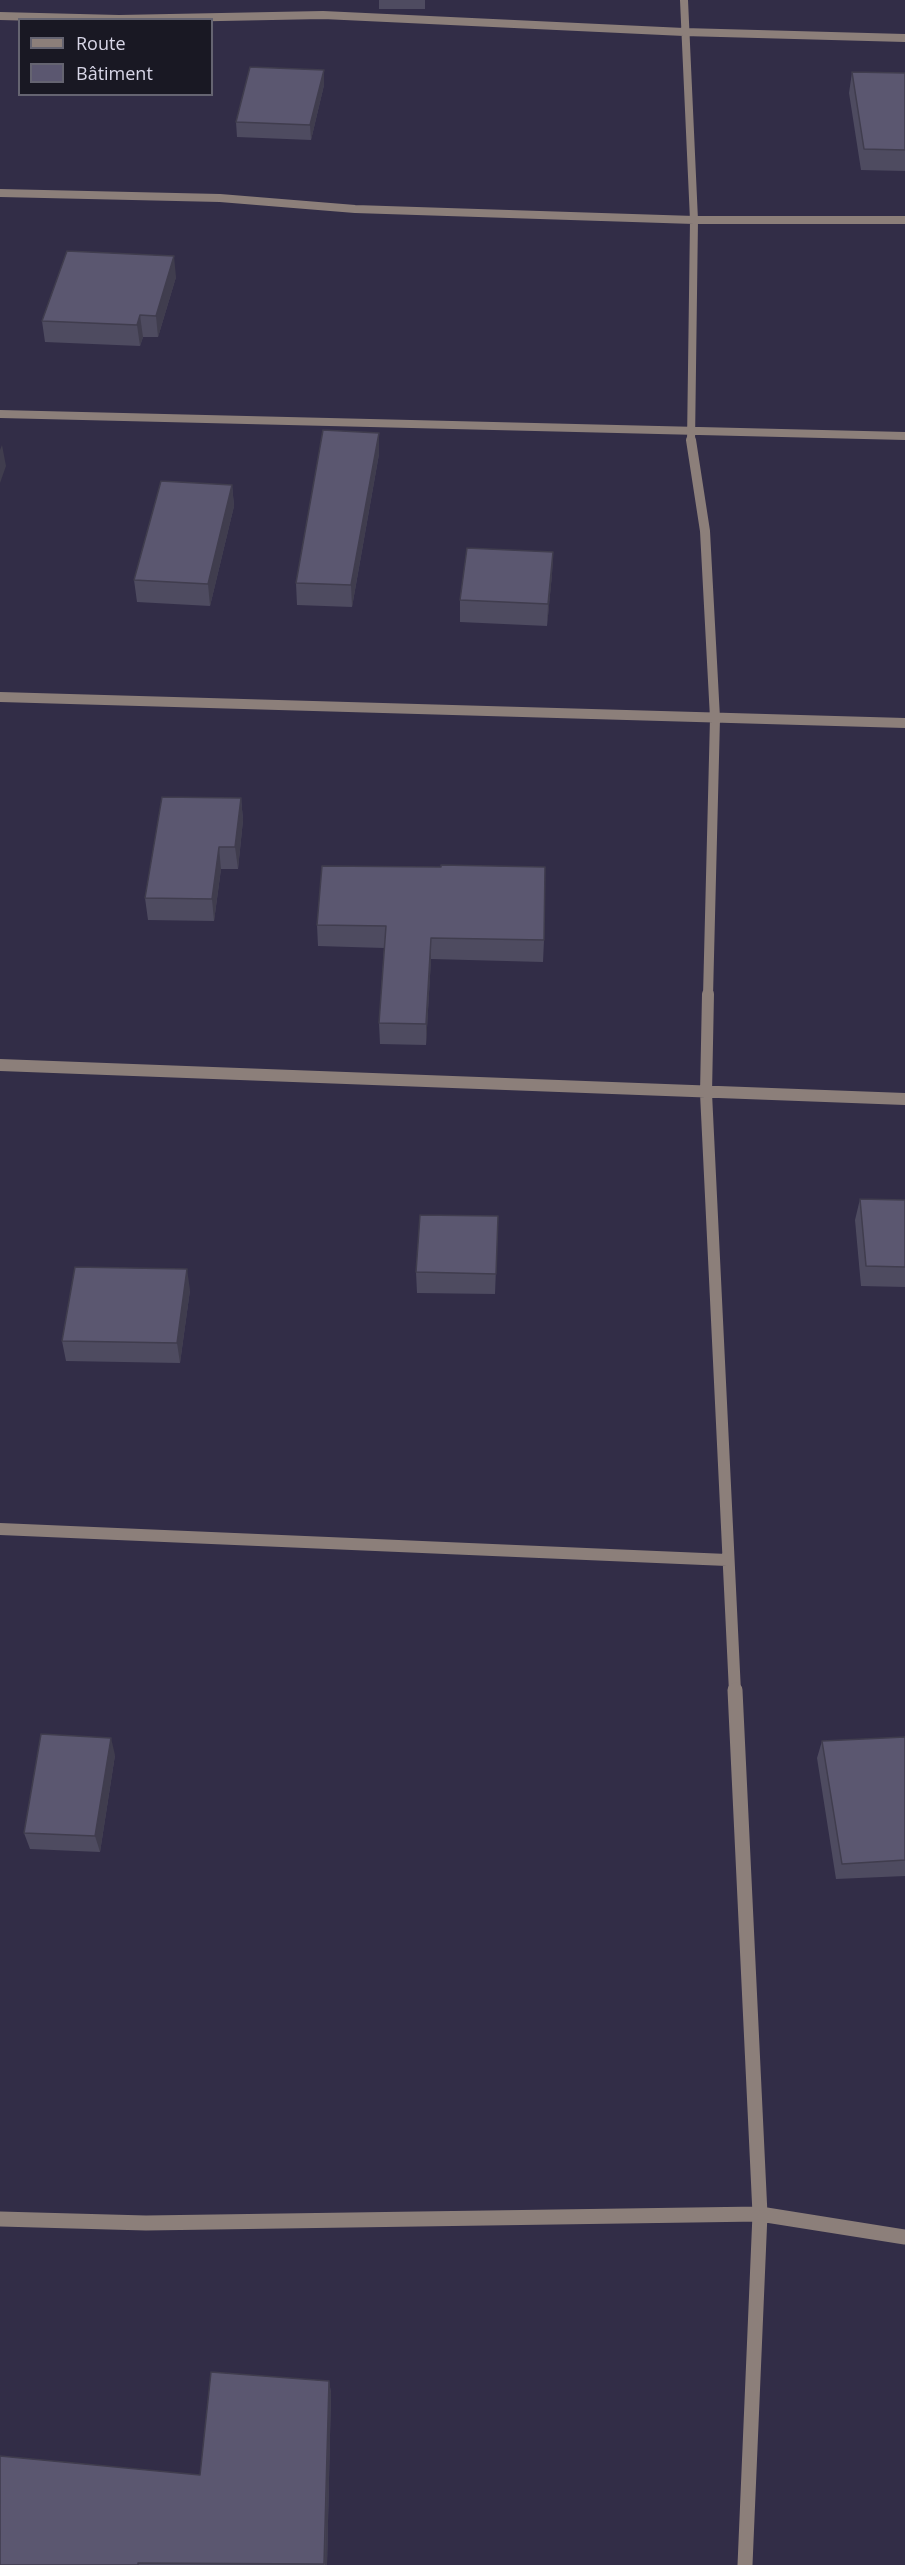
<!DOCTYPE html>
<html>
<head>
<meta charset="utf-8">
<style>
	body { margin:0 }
	#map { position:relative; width:905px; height:2565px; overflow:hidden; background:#322d47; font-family:"Open Sans",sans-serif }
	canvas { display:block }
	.legend { position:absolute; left:18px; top:18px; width:195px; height:78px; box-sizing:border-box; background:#191823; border:2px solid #656471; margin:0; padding:8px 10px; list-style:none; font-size:18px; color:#d8d6e7 }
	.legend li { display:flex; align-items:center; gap:12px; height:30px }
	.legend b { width:30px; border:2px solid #656471 }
</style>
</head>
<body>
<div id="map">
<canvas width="905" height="2565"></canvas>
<ul class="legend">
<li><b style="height:8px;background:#8c7f7a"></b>Route</li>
<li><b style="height:16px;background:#5b5770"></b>Bâtiment</li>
</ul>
</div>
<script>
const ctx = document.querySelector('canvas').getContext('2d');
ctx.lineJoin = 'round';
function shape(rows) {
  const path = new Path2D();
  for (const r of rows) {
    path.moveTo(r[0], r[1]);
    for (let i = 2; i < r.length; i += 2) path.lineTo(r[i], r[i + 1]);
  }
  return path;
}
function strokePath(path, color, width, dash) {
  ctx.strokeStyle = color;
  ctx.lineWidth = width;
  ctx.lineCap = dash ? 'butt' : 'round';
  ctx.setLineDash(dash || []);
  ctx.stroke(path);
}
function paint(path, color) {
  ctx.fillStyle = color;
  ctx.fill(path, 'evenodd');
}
strokePath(shape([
	[684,0,694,220,691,442],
	[0,16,119,19,323,15,684,32,905,38],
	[0,193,220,198,355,209,694,220,905,220],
	[0,414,905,436]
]), '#8c7f7a', 8);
strokePath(shape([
	[691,440,705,531,715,718,708,996],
	[0,697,905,723]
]), '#8c7f7a', 10);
strokePath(shape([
	[708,994,706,1093,735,1692],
	[0,1065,905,1099],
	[0,1529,727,1560]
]), '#8c7f7a', 12);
strokePath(shape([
	[735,1690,760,2214,745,2565],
	[0,2219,146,2223,760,2214,905,2237]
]), '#8c7f7a', 15);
paint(shape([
	[379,0,425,0,425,9,379,9],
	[324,70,324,85,311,140,237,137,236,122],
	[852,72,905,73,905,171,861,170,849,93],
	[176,277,158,337,143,337,140,346,45,342,42,321],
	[379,433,379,454,352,607,297,605,296,583],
	[232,485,234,506,210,606,137,602,134,580],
	[553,552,552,574,547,626,460,622,460,600],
	[241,798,243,820,238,869,221,869,214,921,148,920,145,898],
	[322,866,544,940,543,962,431,959,426,1045,380,1044,379,1023,384,948,318,946,317,925],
	[860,1199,905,1200,905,1287,861,1286,855,1220],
	[498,1216,495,1294,417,1293,416,1272],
	[190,1290,180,1363,66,1361,62,1341],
	[905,1737,905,1876,836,1879,817,1758,822,1741],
	[115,1755,100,1852,30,1849,24,1833],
	[329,2381,331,2393,327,2565,0,2565,200,2475]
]), '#4e4b60');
paint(shape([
	[324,70,324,85,311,140,310,125],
	[174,256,176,277,158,337,156,316],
	[140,315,143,337,140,346,137,325],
	[379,433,379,454,352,607,351,585],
	[2,445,6,466,0,483,0,450],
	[232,485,234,506,210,606,208,584],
	[553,552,552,574,547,626,548,604],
	[241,798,243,820,238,869,235,847],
	[219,847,221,869,214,921,212,899],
	[431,938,431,959,426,1045,426,1024],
	[187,1269,190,1290,180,1363,177,1343],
	[111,1738,115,1755,100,1852,95,1836],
	[329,2381,331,2393,327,2565,325,2565]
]), '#403d4e');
const building = shape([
	[250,67,324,70,310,125,236,122,250,67],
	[852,72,905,73,905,150,864,149,852,72],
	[67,251,174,256,156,316,140,315,137,325,42,321,67,251],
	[323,430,379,433,351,585,296,583,323,430],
	[161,481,232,485,208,584,134,580,161,481],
	[467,548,553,552,548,604,460,600,467,548],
	[162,797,241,798,235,847,219,847,212,899,145,898,162,797],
	[441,865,545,867,544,940,431,938,426,1024,379,1023,386,926,317,925,322,866,441,867,441,865],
	[860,1199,905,1200,905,1267,866,1266,860,1199],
	[420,1215,498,1216,496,1274,416,1272,420,1215],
	[75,1267,187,1269,177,1343,62,1341,75,1267],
	[41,1734,111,1738,95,1836,24,1833,41,1734],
	[905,1737,905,1860,842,1864,822,1741,905,1737],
	[211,2372,329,2381,324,2564,138,2563,138,2565,0,2565,0,2456,200,2475,211,2372]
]);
paint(building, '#5b5770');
strokePath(building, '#403d4e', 1.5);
</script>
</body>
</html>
